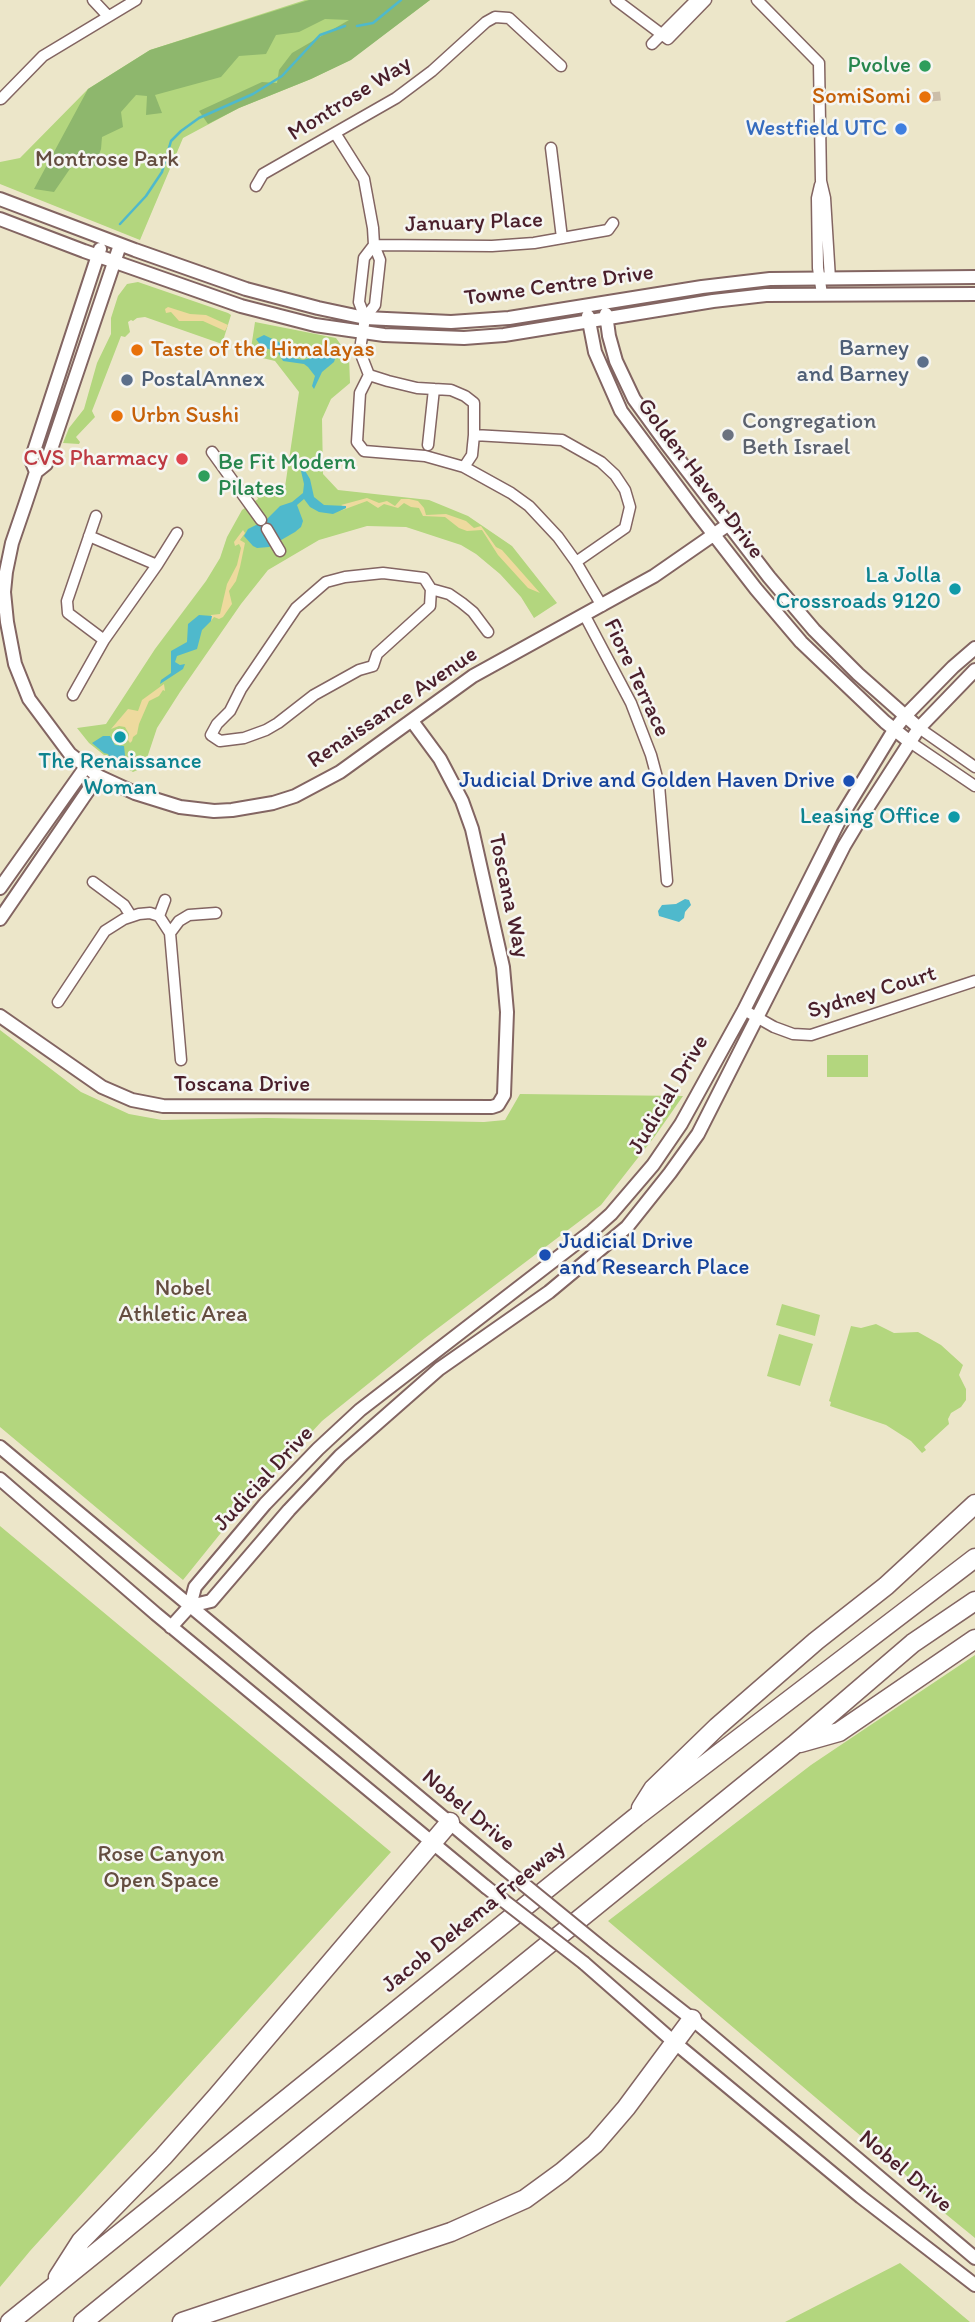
<!DOCTYPE html>
<html>
<head>
<meta charset="utf-8">
<style>
	body { margin:0 }
	canvas { display:block; background:#ece6c9 }
</style>
</head>
<body>
<canvas width="975" height="2322"></canvas>
<script>
const ctx = document.querySelector('canvas').getContext('2d');
ctx.lineJoin = 'round';
function paint(path, color) {
  ctx.fillStyle = color;
  ctx.fill(path, 'evenodd');
}
function shape(rows) {
  const path = new Path2D();
  for (const r of rows) {
    path.moveTo(r[0], r[1]);
    for (let i = 2; i < r.length; i += 2) path.lineTo(r[i], r[i + 1]);
  }
  return path;
}
function strokePath(path, color, width, dash) {
  ctx.strokeStyle = color;
  ctx.lineWidth = width;
  ctx.lineCap = dash ? 'butt' : 'round';
  ctx.setLineDash(dash || []);
  ctx.stroke(path);
}
function drawText(font, color, halo, rows, align = 'center') {
  ctx.font = font + ' Itim,sans-serif';
  ctx.lineWidth = 5;
  ctx.setLineDash([]);
  ctx.textBaseline = 'middle';
  ctx.strokeStyle = halo;
  ctx.fillStyle = color;
  for (const [text, x, y, turn = 0] of rows) {
    ctx.save();
    ctx.translate(x, y);
    ctx.rotate((+turn || 0) * Math.PI / 180);
    ctx.textAlign = isNaN(turn) ? turn : align;
    if (halo) ctx.strokeText(text, 0, 0);
    ctx.fillText(text, 0, 0);
    ctx.restore();
  }
}
paint(shape([
	[305,0,430,0,350,60,311,79,239,108,183,138,140,240,0,184,0,162,20,158,88,89,150,50],
	[138,282,228,313,231,315,222,344,145,317,137,318,133,321,131,320,128,322,130,332,125,337,121,336,92,411,95,417,76,437,80,442,79,444,63,443,69,428,84,409,97,363,111,334,111,318,118,296,127,284],
	[255,322,336,338,349,356,350,383,331,399,322,419,323,474,338,490,429,500,468,516,512,546,557,603,534,618,521,597,500,574,476,554,461,545,406,527,367,526,319,540,268,570,241,604,180,692,157,728,144,767,133,772,109,758,107,755,104,755,89,743,77,728,106,724,155,649,206,581,220,558,227,537,242,510,258,499,256,494,263,485,285,487,299,392,275,361,250,355],
	[0,1030,81,1092,129,1114,162,1120,266,1118,484,1122,505,1120,520,1094,683,1096,655,1136,601,1205,425,1338,322,1421,241,1508,183,1580,0,1427],
	[827,1055,868,1055,868,1077,827,1077],
	[782,1304,820,1315,815,1336,776,1325],
	[876,1324,894,1333,918,1332,941,1345,963,1365,959,1375,966,1389,966,1400,961,1407,951,1413,948,1419,949,1424,924,1447,926,1450,922,1453,911,1441,886,1425,830,1406,831,1402,829,1401,851,1326,861,1328],
	[779,1334,813,1344,800,1386,767,1376],
	[0,1526,391,1852,30,2251,0,2287],
	[975,1655,975,2238,931,2202,902,2171,608,1921,811,1765],
	[900,2263,970,2322,785,2322]
]), '#b3d67e');
paint(shape([
	[309,0,430,0,351,60,311,79,239,108,208,124,199,111,262,82,277,83,279,70,292,53,349,20,325,19,299,32,276,35,266,54,239,56,221,77,155,95,162,113,146,115,147,96,136,95,121,112,123,127,102,137,101,149,95,166,76,160,54,192,34,189,88,89,150,50]
]), '#8eb76d');
paint(shape([
	[168,307,190,314,206,315,228,325,225,331,203,321,179,321,171,312,166,313,165,309],
	[367,498,379,503,387,501,395,506,401,499,409,499,418,501,424,508,426,515,446,514,466,521,474,528,481,526,496,547,502,550,540,593,528,588,498,555,482,530,467,531,459,528,445,517,423,516,419,508,411,507,404,503,398,508,384,504,378,508,367,501,340,511,346,508,341,505],
	[243,530,245,533,240,540,245,543,240,567,236,581,229,591,232,604,223,617,219,619,214,617,211,621,211,615,220,614,227,584,237,565,241,548,239,544,235,546,234,542],
	[164,684,165,691,163,690,159,696,149,701,139,724,137,734,133,737,132,741,130,743,128,740,129,734,125,727,119,726,111,729,128,709,138,711,142,700]
]), '#eeda9e');
paint(shape([
	[264,335,279,342,286,354,293,358,303,360,333,352,336,356,334,362,322,372,314,389,312,386,315,376,308,367,304,364,283,361,276,349,271,350,261,346,256,339],
	[304,469,310,479,314,497,324,505,346,506,346,508,333,514,319,512,310,507,304,499,297,505,303,521,301,527,295,532,269,547,257,548,253,546,244,536,248,529,266,520,280,506,292,502,303,493,304,484,301,471],
	[199,615,212,616,211,621,202,630,197,649,177,656,175,662,180,665,185,664,183,669,160,684,161,680,171,673,171,651,187,642,188,624],
	[103,736,110,736,115,745,124,746,126,764,110,758,108,754,104,753,92,743],
	[685,899,689,900,691,905,685,912,684,918,679,922,659,916,658,911,662,905,676,904]
]), '#4fb9cc');
strokePath(shape([
	[357,26,373,23,401,0],
	[120,224,146,196,162,172,171,141,181,131,199,118,253,94,282,76,320,35,345,26]
]), '#4fb9cc', 2.5);
strokePath(shape([
	[935,92,936,101]
]), '#ccbea9', 10, [10, 5]);
const street = shape([
	[93,0,108,16],
	[616,0,668,39,706,0],
	[757,0,819,63,821,181,825,198,830,279],
	[652,44,696,0],
	[1,99,43,56,136,0],
	[335,133,364,179,373,228,374,245,380,260,375,305,365,318,361,343,362,357,369,375,360,393,357,442,364,451,425,456,464,467,511,493,529,506,558,537,576,562,602,606],
	[551,148,562,238],
	[820,185,817,198,818,268,822,294],
	[256,186,263,174,396,98,432,71,486,22,495,17,509,18,561,66],
	[374,245,492,246,534,243,608,230,613,223],
	[365,318,359,302,364,258,374,245],
	[369,375,388,381,417,388,451,390,465,396,474,403,474,435],
	[428,445,434,389],
	[212,452,261,520],
	[464,467,472,455,474,435,562,440,601,462,615,475,625,490,630,507,625,528,576,562],
	[267,529,280,551],
	[89,536,157,565],
	[383,573,424,578,431,589,430,606,377,654,373,666,359,670,314,695,278,723,266,730,244,738,220,741,211,735,217,724,230,711,241,689,296,608,326,582,345,577,383,573],
	[431,589,449,594,462,603,473,612,488,632],
	[68,613,67,601,96,516],
	[68,613,104,640],
	[585,616,631,703,651,755,659,785,667,881],
	[73,695,104,640,157,565,177,533],
	[919,728,975,767],
	[910,742,975,786],
	[93,882,124,905,131,916],
	[159,916,165,900],
	[170,933,179,921,189,915,216,913],
	[58,1002,105,931,124,919,139,914,150,913,159,916,170,933,181,1060],
	[744,1010,774,1027,793,1034,811,1035,975,981]
]);
const secondary = shape([
	[0,199,135,250,246,289,318,308,365,318,451,322,509,318,702,287,770,279,975,277],
	[0,219,84,251,241,306,315,325,384,335,464,338,504,335,713,301,766,295,975,294],
	[120,245,46,464,36,472,25,505,12,543,6,572,4,592,7,622,15,664,29,699,70,754,98,776,135,793,180,807,214,811,232,810,273,803,295,796,340,772,473,676,654,576,729,524],
	[606,314,609,336,616,361,634,399,666,443,769,577,814,630,858,674,919,728],
	[588,316,595,352,621,411,697,513,756,589,801,642,885,722,910,742],
	[36,472,31,460,100,249],
	[0,888,85,768],
	[0,919,98,776],
	[0,1016,102,1087,132,1100,163,1106,492,1107,498,1105,504,1095,507,1012,503,967,472,829,462,801,440,759,412,721],
	[0,1447,505,1869],
	[0,1479,156,1614,486,1887],
	[190,1606,211,1601,289,1510,340,1456,439,1369,549,1292,627,1227,670,1173,698,1134,844,846,859,821,919,728,975,670],
	[171,1627,190,1606,195,1587,265,1504,318,1449,360,1410,592,1231,611,1214,653,1165,681,1124,744,1010,841,817,894,730,905,716,953,667,975,648],
	[603,1949,692,2019,975,2258],
	[584,1963,674,2042,861,2197,975,2285]
]);
const highway = shape([
	[800,1743,839,1732,975,1639],
	[641,1808,653,1789,717,1727,816,1641,886,1586,975,1504],
	[58,2277,81,2241,163,2157,217,2096,450,1822],
	[10,2322,636,1817,975,1558],
	[83,2322,794,1745,913,1643,975,1601],
	[182,2322,451,2232,525,2199,562,2172,595,2144,626,2108,692,2019]
]);
strokePath(street, '#836562', 13);
strokePath(secondary, '#836562', 16);
strokePath(highway, '#836562', 21);
strokePath(street, '#fff', 10);
strokePath(secondary, '#fff', 12);
strokePath(highway, '#fff', 18);
const secondaryBridge = shape([
	[505,1869,603,1949],
	[486,1887,584,1963]
]);
strokePath(secondaryBridge, '#836562', 16, []);
strokePath(secondaryBridge, '#fff', 12);
for (const [x, y, r, color] of [
	[925,66,7,"#2e9e5b"],
	[925,97,7,"#e8710a"],
	[901,129,7,"#3f7fe0"],
	[137,350,7,"#e8710a"],
	[923,362,7,"#5c6f8a"],
	[127,380,7,"#5c6f8a"],
	[117,416,7,"#e8710a"],
	[728,435,7,"#6b7280"],
	[182,459,7,"#e0444e"],
	[204,476,7,"#2e9e5b"],
	[955,589,7,"#0f9aa8"],
	[120,737,7,"#0f9aa8"],
	[849,781,7,"#1a4fb4"],
	[954,817,7,"#0f9aa8"],
	[545,1255,7,"#1a4fb4"]
]) {
  const dot = new Path2D();
  dot.arc(x, y, r, 0, 2 * Math.PI);
  ctx.fillStyle = color;
  ctx.fill(dot);
  strokePath(dot, '#f6f6f2', 2.5);
}
drawText('23px', '#27864d', '#f6f6f2', [
	["Pvolve",911,66],
	["Be Fit Modern",218,463,"left"],
	["Pilates",218,489,"left"]
], 'right');
drawText('23px', '#c56008', '#f6f6f2', [
	["SomiSomi",911,97,"right"],
	["Taste of the Himalayas",151,350],
	["Urbn Sushi",131,416]
], 'left');
drawText('23px', '#4a1f2b', '#f6f6f2', [
	["Montrose Way",350,99,-32],
	["January Place",474,223,-2],
	["Towne Centre Drive",559,286,-8],
	["Golden Haven Drive",700,479,53],
	["Fiore Terrace",636,678,65],
	["Renaissance Avenue",393,708,-34],
	["Toscana Way",508,896,78],
	["Sydney Court",872,993,-17],
	["Toscana Drive",242,1085],
	["Judicial Drive",669,1095,-59],
	["Judicial Drive",264,1479,-47],
	["Nobel Drive",468,1811,40],
	["Jacob Dekema Freeway",474,1917,-39],
	["Nobel Drive",905,2172,40]
]);
drawText('23px', '#366cbe', '#f6f6f2', [
	["Westfield UTC",887,129]
], 'right');
drawText('23px', '#644d40', '#f6f6f2', [
	["Montrose Park",107,160],
	["Nobel",183,1289],
	["Athletic Area",183,1315],
	["Rose Canyon",161,1855],
	["Open Space",161,1881]
]);
drawText('23px', '#4e5e75', '#f6f6f2', [
	["Barney",909,349],
	["and Barney",909,375],
	["PostalAnnex",141,380,"left"]
], 'right');
drawText('23px', '#5b616d', '#f6f6f2', [
	["Congregation",742,422],
	["Beth Israel",742,448]
], 'left');
drawText('23px', '#be3a42', '#f6f6f2', [
	["CVS Pharmacy",168,459]
], 'right');
drawText('23px', '#0d838f', '#f6f6f2', [
	["La Jolla",941,576],
	["Crossroads 9120",941,602],
	["The Renaissance",120,762,"center"],
	["Woman",120,788,"center"],
	["Leasing Office",940,817]
], 'right');
drawText('23px', '#164399', '#f6f6f2', [
	["Judicial Drive and Golden Haven Drive",835,781],
	["Judicial Drive",559,1242,"left"],
	["and Research Place",559,1268,"left"]
], 'right');
</script>
</body>
</html>
